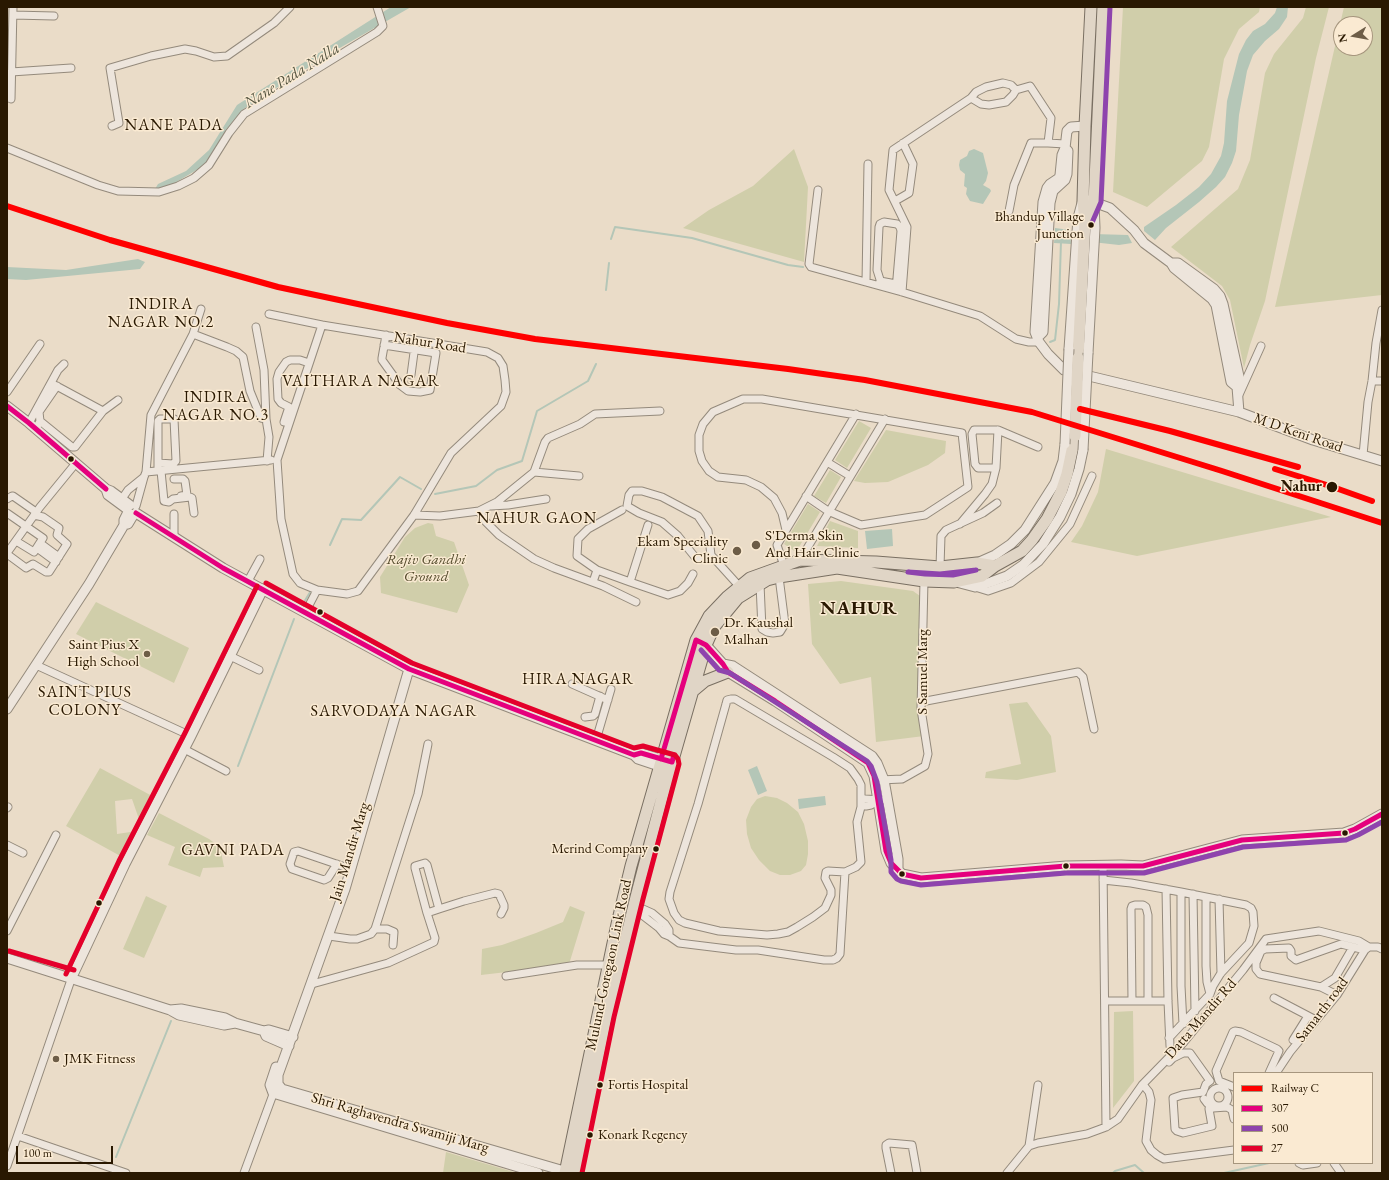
<!DOCTYPE html>
<html>
<head>
<meta charset="utf-8">
<style>
	body { margin:0 }
	#map { position:relative; width:1389px; height:1180px; overflow:hidden; background:#eadcc8; font-family:"EB Garamond",serif }
	canvas { display:block }
	.frame { position:absolute; inset:0; border:8px solid #291801; pointer-events:none }
	.legend { position:absolute; left:1233px; top:1072px; width:140px; height:92px; box-sizing:border-box; background:#faead2; border:1px solid #a6967e; margin:0; padding:5px 7px; list-style:none; font-size:12px; color:#291801 }
	.legend li { display:flex; align-items:center; gap:8px; height:20px }
	.legend b { width:20px; border:1px solid #a6967e }
	.north { position:absolute; left:1333px; top:16px; width:40px; height:40px; box-sizing:border-box; background:#faead2; border:1px solid #a6967e; border-radius:50%; rotate:259deg; font-size:11px; font-weight:700; line-height:16px; text-align:center; color:#291801 }
	.north::after { content:''; display:block; margin:auto; width:14px; height:18px; background:#6d5d47; clip-path:polygon(50% 0,100% 100%,50% 72%,0 100%) }
	.scale { position:absolute; left:16px; top:1146px; width:97px; height:18px; box-sizing:border-box; border:2px solid #291801; border-top:0; padding-left:5px; font-size:12px; line-height:14px; white-space:nowrap; color:#291801; -webkit-text-stroke:3px #faead2; paint-order:stroke }
</style>
</head>
<body>
<div id="map">
<canvas width="1389" height="1180"></canvas>
<div class="frame"></div>
<ul class="legend">
<li><b style="height:5px;background:#f00"></b>Railway C</li>
<li><b style="height:5px;background:#e5007d"></b>307</li>
<li><b style="height:5px;background:#8e44ad"></b>500</li>
<li><b style="height:5px;background:#e4002b"></b>27</li>
</ul>
<div class="north">N</div>
<div class="scale">100 m</div>
</div>
<script>
const ctx = document.querySelector('canvas').getContext('2d');
ctx.lineJoin = 'round';
function paint(path, color) {
  ctx.fillStyle = color;
  ctx.fill(path, 'evenodd');
}
function shape(rows) {
  const path = new Path2D();
  for (const r of rows) {
    if (r.length === 3) {
      path.moveTo(r[0] + r[2], r[1]);
      path.arc(r[0], r[1], r[2], 0, 2 * Math.PI);
      continue;
    }
    path.moveTo(r[0], r[1]);
    for (let i = 2; i < r.length; i += 2) path.lineTo(r[i], r[i + 1]);
  }
  return path;
}
function strokePath(path, color, width, dash) {
  ctx.strokeStyle = color;
  ctx.lineWidth = width;
  ctx.lineCap = dash ? 'butt' : 'round';
  ctx.setLineDash(dash || []);
  ctx.stroke(path);
}
function drawText(font, color, halo, rows, align = 'center') {
  ctx.font = font + ' "EB Garamond",serif';
  ctx.lineWidth = 3;
  ctx.setLineDash([]);
  ctx.textBaseline = 'middle';
  ctx.strokeStyle = halo;
  ctx.fillStyle = color;
  for (const [text, x, y, turn = 0] of rows) {
    ctx.save();
    ctx.translate(x, y);
    ctx.rotate((+turn || 0) * Math.PI / 180);
    ctx.textAlign = isNaN(turn) ? turn : align;
    if (halo) ctx.strokeText(text, 0, 0);
    ctx.fillText(text, 0, 0);
    ctx.restore();
  }
}
paint(shape([
	[1123,7,1260,7,1259,12,1239,29,1224,59,1209,147,1202,161,1147,207,1113,192],
	[1306,7,1329,7,1316,58,1265,301,1250,345,1244,368,1230,300,1222,286,1171,247,1238,189,1250,160,1265,73,1274,54,1303,18],
	[1344,7,1382,7,1382,295,1275,307],
	[1341,24,1365,24,1365,48,1341,48],
	[794,149,808,187,804,262,683,228,709,210,753,186],
	[859,421,871,428,847,468,835,460],
	[886,430,946,441,945,453,928,465,888,482,865,483,854,481],
	[1106,449,1331,517,1137,556,1071,542,1082,526,1098,492],
	[830,470,841,477,826,503,814,496],
	[808,504,820,512,796,552,784,544],
	[830,521,858,531,858,548,817,546],
	[428,523,433,524,436,536,454,542,469,585,457,613,381,593,380,577,405,537,415,528],
	[841,581,913,591,920,596,924,736,876,742,871,677,840,684,812,644,808,584],
	[96,602,189,648,174,683,76,634],
	[1027,702,1051,736,1056,772,1017,780,985,778,986,772,1021,764,1009,704],
	[100,768,154,797,140,822,132,799,115,801,117,834,137,831,124,858,66,826],
	[765,796,777,798,787,803,798,812,804,824,808,841,808,854,806,865,801,871,790,875,780,875,770,871,759,860,751,848,747,834,746,820,751,807,757,799],
	[159,813,209,839,220,847,224,867,203,868,200,877,168,865,175,847,147,835],
	[146,896,167,906,144,958,123,949],
	[570,906,585,912,570,961,567,965,481,975,482,949,502,945,536,933,563,922],
	[1133,1011,1134,1081,1113,1108,1114,1012],
	[446,1152,517,1173,443,1173]
]), '#d0ceaa');
paint(shape([
	[391,7,411,7,331,53,245,108,238,116,205,165,163,190,155,189,158,184,186,171,209,150,237,105],
	[1277,7,1288,7,1287,17,1279,29,1265,41,1253,55,1247,71,1239,115,1236,151,1232,163,1225,177,1216,187,1199,202,1166,228,1155,240,1144,231,1144,227,1176,205,1199,187,1211,174,1221,156,1224,143,1227,101,1239,54,1246,40,1253,31,1265,24,1275,13],
	[974,149,983,153,988,173,986,181,983,185,990,189,991,191,983,204,970,201,966,194,967,188,964,186,965,174,960,170,959,165,960,160,967,156,969,151],
	[1055,228,1070,230,1071,244,1054,243],
	[1093,234,1128,235,1132,243,1119,245,1092,242],
	[138,259,145,262,140,269,26,280,7,279,7,267,66,270],
	[892,529,893,546,867,549,865,531],
	[757,766,767,791,758,795,748,770],
	[825,796,826,805,799,809,798,799]
]), '#b4c6b7');
strokePath(shape([
	[611,239,615,227,692,238,788,265,803,267],
	[606,290,609,263],
	[1050,342,1055,340,1059,304,1061,241],
	[435,494,476,486,497,470,522,461,537,411,588,381,596,364],
	[330,545,342,519,361,520,400,477,421,489],
	[301,607,312,589],
	[238,766,294,619],
	[116,1157,171,1021],
	[1113,1173,1115,1171,1135,1165,1144,1173],
	[1224,1173,1269,1163]
]), '#b4c6b7', 2);
strokePath(shape([
	[409,388,411,375]
]), '#c3b5a0', 7, [7, 3.5]);
const minor = shape([
	[13,15,54,16],
	[11,72,71,68],
	[971,98,981,104,989,105,1006,102,1013,95,1016,90,1030,86,1051,118,1048,143,1065,144],
	[11,99,13,7],
	[112,126,119,123,110,68,151,56,185,49,196,51,214,57,227,56,274,23,290,7],
	[7,148,98,185,118,191,159,192,178,186,194,178,209,165,229,133,244,114,377,32,383,26,377,7],
	[818,190,809,264,811,267,902,292,980,316,1016,339,1029,342,1039,342],
	[895,201,909,193,913,164,903,143],
	[1009,211,1014,185,1031,143,1048,143],
	[880,281,896,284],
	[866,282,868,164],
	[882,286,877,270,879,227,880,224,884,222,897,224,900,227,901,231,896,290],
	[902,292,907,227,889,190,893,150,971,98,976,92,986,87,1003,83,1011,85,1016,90],
	[269,314,322,325],
	[322,325,487,352,498,358,503,366,505,380,506,392,501,406,451,453,414,515,358,591,347,594,317,590,300,583,293,574,281,519,277,460,322,325],
	[256,327,264,370,266,419],
	[193,334,227,347,236,351,243,357,250,391,261,418,266,419,269,437,267,461],
	[384,345,436,353,430,390,420,392,408,391,400,385,382,360,382,358,386,335],
	[411,375,415,345],
	[1372,381,1382,381],
	[51,383,103,411,118,400],
	[7,392,40,344],
	[1238,397,1261,346],
	[40,421,72,447,75,447,103,411],
	[284,422,289,407,281,403,278,399,277,379,279,372,286,362,290,360,300,360,309,363],
	[29,423,58,370,64,364],
	[38,425,40,421,39,412,57,386],
	[998,430,1038,447],
	[1363,455,1368,402,1372,381,1376,343,1382,310],
	[827,462,850,476],
	[158,471,158,421,160,419,174,419,176,461,173,464,158,463],
	[161,471,164,501,169,502,173,499,190,497,192,498,194,513],
	[146,472,151,415,193,334,201,309],
	[534,472,579,476],
	[144,477,146,472,271,460],
	[174,479,183,479,185,481,187,495,181,496],
	[7,499,12,496,13,496,36,512],
	[119,503,128,490,144,477,136,506],
	[491,506,508,505,546,499],
	[479,511,497,502,534,472,545,442,548,438,580,424,595,414,660,411],
	[7,513,43,538,34,552,16,541],
	[174,514,174,537],
	[414,515,440,516,479,511,486,522,499,535,534,559,554,568,603,586,636,602],
	[960,524,985,494,992,484,996,468,998,430,974,430,972,434,975,464,978,468,996,468],
	[786,530,782,513,774,498,761,487,746,480,718,477,709,471,702,461,699,451,699,435,703,424,713,412,743,399,762,399,962,433,968,487,925,515,861,525,828,511,806,496],
	[40,543,59,557],
	[37,548,56,562],
	[7,553,40,507,76,463],
	[7,554,26,568,33,564,46,572,49,572,67,544,57,535,59,528,43,517,34,515],
	[711,555,708,531,698,516,662,497,642,491,632,491,629,495,627,506,639,513,662,522,678,536,695,557,701,559,711,555,739,586],
	[800,560,885,419],
	[784,566,777,545,856,414],
	[940,567,941,536,946,530,983,513,997,503],
	[597,570,630,582,648,525],
	[248,581,260,559],
	[593,582,597,570,577,556,578,539,588,529,622,510],
	[630,582,668,595,680,591,688,583,693,574],
	[760,584,762,629,767,632,773,633,780,632,785,624,779,577],
	[975,587,988,591,1011,583,1039,562,1070,524,1092,476],
	[305,613,317,590],
	[230,656,259,670],
	[36,665,191,736],
	[572,684,608,700],
	[921,702,1078,672,1083,677,1094,729],
	[585,717,593,716,595,714,600,696],
	[596,740,611,689],
	[184,749,226,771],
	[880,780,902,779,925,766,928,754,921,709,924,581],
	[865,799,882,800],
	[866,806,871,805,878,801],
	[7,808,8,807],
	[7,845,23,853],
	[337,864,328,878,324,880,292,869,290,864,294,852,298,851,351,869],
	[1103,866,1106,1127],
	[1103,880,1131,883,1181,892,1246,905,1251,908,1253,912,1254,926,1249,943,1221,973,1213,986,1210,994,1169,1038],
	[1166,889,1168,1001,1170,1046],
	[1181,892,1181,986,1183,1024],
	[1193,894,1195,1011],
	[1206,897,1206,966,1207,982,1210,994],
	[1219,899,1221,973],
	[634,905,652,913,665,924,669,930,669,936],
	[633,908,659,928,664,934,669,936,679,943,736,950,758,950,824,960,833,960,837,958,840,954,845,872,856,867,861,862,857,822,861,807,861,785,858,779,850,768,833,757,735,699,731,699,727,700,726,704,698,804,670,892,669,899,674,913,679,920,685,923,719,931,767,935,778,934,788,932,797,927,813,917,825,908,831,895,831,890,825,878,826,872,828,871,845,872],
	[439,909,464,901,495,893,499,894,504,905,504,908,501,914],
	[375,929,387,929,394,932,393,945],
	[7,931,56,835],
	[329,936,350,939,357,939,371,934,375,929,418,794,428,744],
	[506,976,577,965,608,965],
	[312,984,388,963,434,942,435,938,427,913,415,868,415,866,425,863,427,865,439,909,427,913],
	[1321,987,1335,978,1353,947],
	[1337,995,1321,987,1260,974,1256,969,1256,963,1261,951,1265,949,1289,948,1291,951,1291,956,1296,960,1341,944,1365,950],
	[1274,998,1316,1020],
	[1105,1001,1168,1001],
	[1132,1001,1131,909,1132,906,1135,905,1143,905,1146,907,1148,915,1148,1001],
	[1293,1040,1308,1016],
	[1169,1062,1173,1058,1183,1053,1190,1053,1210,1081,1206,1084,1203,1092,1182,1095,1173,1098,1175,1129,1177,1131,1183,1133,1212,1126,1209,1109,1213,1108,1227,1107,1232,1110,1234,1119],
	[1276,1073,1290,1052,1337,995,1365,950,1369,947],
	[1142,1085,1145,1087,1149,1092,1151,1100,1146,1141,1151,1150,1157,1155,1164,1159,1234,1150],
	[1234,1087,1219,1081,1216,1071,1233,1032,1235,1031,1241,1032,1277,1049,1279,1051,1269,1073],
	[1219,1097,9],
	[1204,1099,1207,1103,1213,1108],
	[18,1136,126,1173],
	[1029,1146,1038,1085],
	[1299,1163,1303,1165,1317,1163],
	[1334,1163,1341,1173],
	[7,1166,72,977],
	[244,1173,275,1089],
	[891,1173,886,1148,886,1145,889,1143,912,1145,917,1173],
	[1007,1173,1029,1146,1038,1143,1087,1134,1106,1127,1118,1119,1142,1085,1184,1042,1243,970,1266,939,1319,931,1359,941,1369,947,1378,947,1382,949]
]);
const tertiary = shape([
	[1085,126,1071,127,1067,131,1065,148,1062,155,1060,175,1059,178,1050,184,1047,188,1043,202,1035,332,1039,342,1048,354,1064,370,1239,412,1313,440,1382,461],
	[1088,200,1110,208,1134,230,1144,243,1171,263,1174,268,1212,299,1216,305,1231,382,1237,387],
	[1171,263,1178,263,1214,289,1220,296,1223,304,1240,381,1237,387,1239,412],
	[1038,337,1043,332,1050,203,1053,191,1065,180,1067,174,1068,151,1065,148],
	[1069,349,1078,218,1082,203],
	[1088,353,1095,228,1094,203],
	[7,406,29,423,106,489],
	[127,509,108,495,106,489,111,491,130,505],
	[128,512,124,520,124,525,128,524,134,514],
	[136,513,223,568,409,669,634,755,641,753,667,761],
	[977,563,995,555,1011,544,1025,530,1055,483,1063,461,1065,444],
	[956,582,975,587,991,582,1007,576,1023,565,1043,544,1060,517,1071,494,1079,469,1083,450],
	[702,643,706,645,723,664,728,672,775,701,868,763,874,776,886,851,891,863,902,874,921,878,1066,866,1121,865,1143,866,1242,840,1344,833,1355,829,1382,814],
	[723,664,733,666,872,756,877,763,884,780,898,859,898,870],
	[409,669,345,889,278,1075,278,1084,282,1089,571,1173],
	[7,709,89,584,124,525],
	[634,755,638,759,665,768],
	[7,958,170,1010,179,1015,224,1025,235,1023],
	[72,977,125,864,191,736,263,589],
	[170,1010,181,1009,225,1018,235,1023,264,1031,269,1030,293,1037],
	[264,1031,266,1036,289,1046],
	[276,1067,270,1085,273,1093,538,1173]
]);
const primary = shape([
	[1086,220,1094,202,1103,7],
	[1078,358,1085,222,1083,201,1085,126,1091,7],
	[693,691,705,681,728,672],
	[565,1173,617,924,631,866,696,640,709,616,727,597,750,578,800,560,876,562,940,567,977,563,995,566],
	[575,1173,605,1023,636,897,662,798,706,645,714,627,738,598,767,580,779,577,837,568,924,581,954,582,982,576,995,566,1022,551,1032,540,1047,519,1061,492,1067,474,1075,436]
]);
strokePath(minor, '#948a7c', 9);
strokePath(tertiary, '#948a7c', 11);
strokePath(primary, '#796f62', 13);
strokePath(minor, '#ede5dc', 7);
strokePath(tertiary, '#ede5dc', 9);
strokePath(primary, '#e0d5c6', 11);
const tertiaryBridge = shape([
	[1065,444,1069,349],
	[1083,450,1088,353]
]);
const primaryBridge = shape([
	[1075,436,1078,358]
]);
strokePath(tertiaryBridge, '#948a7c', 11, []);
strokePath(primaryBridge, '#796f62', 13, []);
strokePath(tertiaryBridge, '#ede5dc', 9);
strokePath(primaryBridge, '#e0d5c6', 11);
strokePath(shape([
	[7,406,29,423,106,489],
	[136,513,223,568,409,669,634,755,641,753,672,762,674,755],
	[661,759,696,640,706,645,723,664,728,672,775,701,868,763,874,776,886,851,891,863,902,874,921,878,1066,866,1143,866,1242,840,1344,833,1355,829,1382,814]
]), '#e5007d', 5);
strokePath(shape([
	[1091,225,1101,202,1110,7],
	[976,570,953,575,925,574,908,572,940,574,976,570],
	[701,650,719,670,730,673,867,761,871,766,877,782,891,860,891,872,897,879,901,881,921,885,1066,873,1144,873,1243,847,1346,840,1358,835,1382,822]
]), '#8e44ad', 5);
strokePath(shape([
	[266,583,412,663,634,748,643,746,675,755,678,759,679,764,643,899,614,1017,582,1173],
	[9,951,74,970],
	[66,974,119,861,185,733,257,586]
]), '#e4002b', 5);
strokePath(shape([
	[7,206,110,240,278,287,447,323,535,339,788,369,865,380,1032,412,1222,471,1382,523],
	[1080,409,1170,431,1298,467],
	[1275,469,1330,486,1372,501]
]), '#f00', 6);
for (const [x, y, r, color] of [
	[1091,225,3.5,"#291801"],
	[71,459,3.5,"#291801"],
	[1332,487,6,"#291801"],
	[756,545,5,"#6d5d47"],
	[737,551,5,"#6d5d47"],
	[320,612,3.5,"#291801"],
	[715,632,5,"#6d5d47"],
	[147,654,4,"#6d5d47"],
	[1345,833,3.5,"#291801"],
	[656,849,3.5,"#291801"],
	[1066,866,3.5,"#291801"],
	[902,874,3.5,"#291801"],
	[99,903,3.5,"#291801"],
	[56,1059,4,"#6d5d47"],
	[600,1085,3.5,"#291801"],
	[590,1135,3.5,"#291801"]
]) {
  const dot = new Path2D();
  dot.arc(x, y, r, 0, 2 * Math.PI);
  ctx.fillStyle = color;
  ctx.fill(dot);
  strokePath(dot, '#faead2', 1.5);
}
drawText('14px', '#291801', '#faead2', [
	["Bhandup Village",1084,217],
	["Junction",1084,234],
	["Merind Company",648,849],
	["Fortis Hospital",608,1085,"left"],
	["Konark Regency",598,1135,"left"]
], 'right');
drawText('15px', '#291801', '#faead2', [
	["Nahur Road",430,343,9],
	["M D Keni Road",1298,433,19],
	["S Samuel Marg",923,672,-90],
	["Jain Mandir Marg",350,852,-73],
	["Mulund-Goregaon Link Road",609,965,-78],
	["Samarth road",1322,1010,-53],
	["Datta Mandir Rd",1201,1019,-49],
	["Shri Raghavendra Swamiji Marg",400,1123,16]
]);
drawText('bold 15px', '#291801', '#faead2', [
	["Nahur",1322,487]
], 'right');
drawText('15px', '#291801', '#faead2', [
	["S'Derma Skin",765,536],
	["And Hair Clinic",765,553],
	["Ekam Speciality",728,542,"right"],
	["Clinic",728,559,"right"],
	["Dr. Kaushal",724,623],
	["Malhan",724,640],
	["Saint Pius X",139,645,"right"],
	["High School",139,662,"right"],
	["JMK Fitness",64,1059]
], 'left');
drawText('italic 15px', '#544b2c', '#faead2', [
	["Rajiv Gandhi",426,560],
	["Ground",426,577]
]);
drawText('italic 16px', '#52523e', '#faead2', [
	["Nane Pada Nalla",292,76,-32]
]);
ctx.letterSpacing = '1px';
drawText('16px', '#291801', '#faead2', [
	["NANE PADA",174,126],
	["INDIRA",161,305],
	["NAGAR NO.2",161,323],
	["VAITHARA NAGAR",361,382],
	["INDIRA",216,398],
	["NAGAR NO.3",216,416],
	["NAHUR GAON",537,519],
	["HIRA NAGAR",578,680],
	["SAINT PIUS",85,693],
	["COLONY",85,711],
	["SARVODAYA NAGAR",394,712],
	["GAVNI PADA",233,851]
]);
ctx.letterSpacing = '0px';
ctx.letterSpacing = '1px';
drawText('bold 19px', '#291801', '#faead2', [
	["NAHUR",859,609]
]);
ctx.letterSpacing = '0px';
</script>
</body>
</html>
